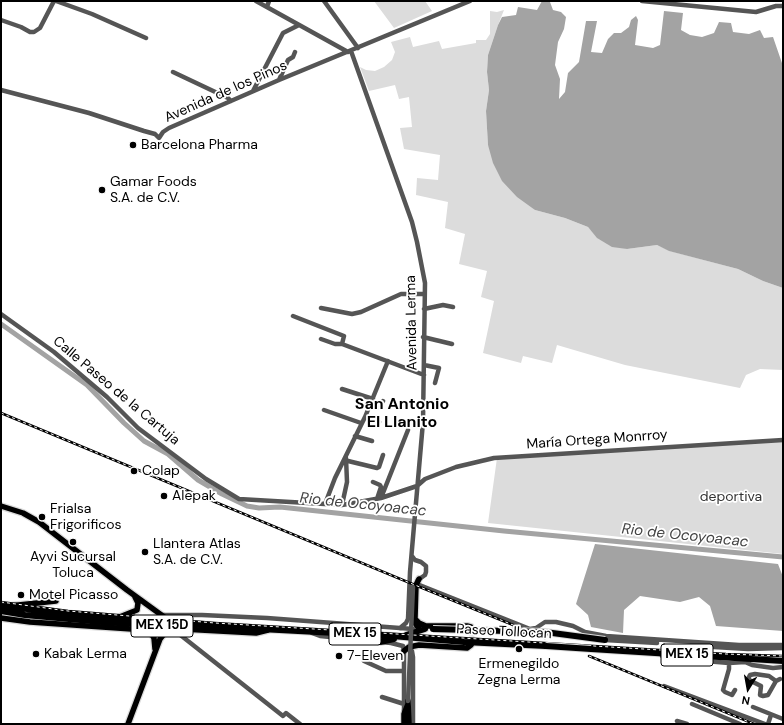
<!DOCTYPE html>
<html>
<head>
<meta charset="utf-8">
<style>
	body { margin:0 }
	#map { position:relative; width:784px; height:725px; overflow:hidden; background:#fff; font-family:"DM Sans",sans-serif }
	canvas { display:block }
	.frame { position:absolute; inset:0; border:2px solid #000; pointer-events:none }
	.north { position:absolute; left:728px; top:669px; width:40px; height:40px; -webkit-text-stroke:3px #fff; paint-order:stroke; rotate:191deg; font-size:11px; font-weight:700; line-height:16px; text-align:center; color:#000 }
	.north::after { content:''; display:block; margin:auto; width:14px; height:18px; background:#000; clip-path:polygon(50% 0,100% 100%,50% 72%,0 100%) }
</style>
</head>
<body>
<div id="map">
<canvas width="784" height="725"></canvas>
<div class="frame"></div>
<div class="north">N</div>
</div>
<script>
const ctx = document.querySelector('canvas').getContext('2d');
ctx.lineJoin = 'round';
function paint(path, color) {
  ctx.fillStyle = color;
  ctx.fill(path, 'evenodd');
}
function shape(rows) {
  const path = new Path2D();
  for (const r of rows) {
    path.moveTo(r[0], r[1]);
    for (let i = 2; i < r.length; i += 2) path.lineTo(r[i], r[i + 1]);
  }
  return path;
}
function strokePath(path, color, width, dash) {
  ctx.strokeStyle = color;
  ctx.lineWidth = width;
  ctx.lineCap = dash ? 'butt' : 'round';
  ctx.setLineDash(dash || []);
  ctx.stroke(path);
}
function drawText(font, color, halo, rows, align = 'center') {
  ctx.font = font + ' "DM Sans",sans-serif';
  ctx.lineWidth = 3.5;
  ctx.setLineDash([]);
  ctx.textBaseline = 'middle';
  ctx.strokeStyle = halo;
  ctx.fillStyle = color;
  for (const [text, x, y, turn = 0] of rows) {
    ctx.save();
    ctx.translate(x, y);
    ctx.rotate((+turn || 0) * Math.PI / 180);
    ctx.textAlign = isNaN(turn) ? turn : align;
    if (halo) ctx.strokeText(text, 0, 0);
    ctx.fillText(text, 0, 0);
    ctx.restore();
  }
}
paint(shape([
	[374,1,425,1,432,11,394,28],
	[504,10,498,25,488,55,487,72,489,90,486,111,488,145,535,210,565,218,588,227,599,239,627,249,657,245,670,251,738,269,763,281,783,288,783,370,760,369,746,375,740,388,625,365,557,345,552,363,523,356,521,363,483,353,494,301,481,297,487,271,459,264,465,234,445,228,448,202,416,195,417,178,438,180,440,155,404,149,400,128,412,127,409,97,399,99,395,85,369,91,360,67,366,70,375,71,384,67,392,60,395,52,391,42,410,37,413,47,439,41,442,49,476,43,476,40,486,40,490,34,490,11,497,12],
	[783,441,783,554,488,523,497,458]
]), '#dcdcdc');
paint(shape([
	[542,1,550,2,553,10,561,12,566,17,564,29,558,42,555,65,560,79,559,99,565,92,568,73,579,62,586,21,597,21,591,52,602,53,608,39,614,33,621,33,629,27,631,20,636,16,638,20,635,45,653,48,660,45,664,11,683,13,681,30,690,35,702,37,714,33,719,22,731,23,733,32,749,34,760,30,764,38,773,37,783,66,783,76,782,79,783,81,783,288,763,281,738,269,669,251,657,245,627,249,612,247,597,238,588,227,565,218,535,210,517,197,502,181,493,163,488,145,486,111,489,90,487,72,488,55,498,25,502,17,516,15,518,7,537,10],
	[595,544,778,564,783,577,783,631,716,626,710,606,699,597,680,602,640,596,624,610,623,633,591,627,588,615,576,604]
]), '#a3a3a3');
strokePath(shape([
	[1,324,87,385,124,423,144,441,168,454,198,480,222,494,247,506,259,508,280,507,504,531,783,557]
]), '#a3a3a3', 5);
strokePath(shape([
	[471,645,472,632]
]), '#d9d9d9', 5.5, [5.5, 3]);
const major = shape([
	[1,506,23,513,39,522,127,590,171,622],
	[419,579,416,585,415,619,415,623,419,629],
	[9,606,56,601],
	[1,618,30,622,146,630,182,629,256,633,268,630],
	[117,618,137,610,138,603,135,597],
	[415,619,419,623,426,626,467,626,471,627,472,632],
	[146,630,151,633,154,638,155,649],
	[404,651,409,647,419,645,467,648,471,645],
	[408,701,409,724],
	[128,724,160,639,164,634,172,631],
	[404,724,404,714,408,704]
]);
const highway = shape([
	[1,606,62,613,223,627,392,636,464,642,546,646],
	[1,611,25,615,102,622,165,626],
	[406,635,425,629],
	[380,642,394,639],
	[591,649,783,661]
]);
strokePath(major, '#dbdbdb', 8);
strokePath(highway, '#dbdbdb', 8);
strokePath(shape([
	[56,1,92,14,146,38],
	[256,1,348,52],
	[324,1,358,48],
	[642,1,756,12,776,6,783,6],
	[267,7,269,1],
	[1,20,21,27,30,32,34,32,40,28,54,1],
	[351,51,412,222,417,242,425,283,423,422,410,572,408,619,406,623,400,628],
	[173,72,228,98,231,101],
	[279,80,288,60,293,57,295,52],
	[1,90,89,113,144,131,155,134,159,138,163,132,169,128,279,80,470,1],
	[253,91,283,33,299,25],
	[321,308,352,314,361,312,401,294,424,294],
	[424,309,443,305,453,307],
	[1,314,54,352,107,397,138,428,206,479,239,499,342,505,381,498,417,486,425,479,456,467,494,458,783,440],
	[293,316,344,336,342,344],
	[423,337,452,344],
	[321,339,335,344,342,344,424,375],
	[424,365,439,368,435,383],
	[342,389,373,399],
	[371,404,379,407,383,401],
	[324,410,361,423],
	[365,417,379,422],
	[355,436,372,441],
	[344,460,377,468,379,467,383,455],
	[373,482,380,485,381,487,377,499],
	[381,498,408,430],
	[325,504,335,478,365,417,388,361],
	[342,505,347,482,346,458],
	[412,556,415,560,421,562,426,566,426,572,425,575,418,580],
	[417,584,530,629,536,628,545,622,556,622,573,626,585,632,606,636,739,645,783,645],
	[161,615,202,615,267,618,413,629],
	[174,630,283,716,286,713,300,724],
	[312,633,320,636,391,643,403,646,404,651,404,712],
	[605,640,657,643],
	[697,646,748,649,783,648],
	[410,649,412,651,413,657,413,724],
	[662,656,681,659,729,663,745,662,752,665,773,668,783,667],
	[364,661,386,671,404,671],
	[729,663,729,669,723,690,725,692,732,695,735,690],
	[776,681,769,676,755,674,750,675,749,677,749,680,761,686,760,695,763,696,768,695,776,681,780,679],
	[664,686,765,724],
	[382,697,404,704],
	[692,704,740,724],
	[753,707,783,719],
	[677,721,687,724],
	[768,724,771,715]
]), '#555', 4.5);
strokePath(major, '#000', 5.5);
strokePath(highway, '#000', 6);
const rail = shape([
	[1,413,410,583,545,638],
	[1,602,68,611,215,623,726,654,783,656],
	[589,656,754,724]
]);
strokePath(rail, '#000', 2.5);
strokePath(rail, '#fff', 1, [3]);
const highwayBridge = shape([
	[433,629,545,632,605,640],
	[546,646,591,649]
]);
strokePath(highwayBridge, '#dbdbdb', 8, []);
strokePath(shape([
	[408,701,413,587]
]), '#555', 4.5);
strokePath(highwayBridge, '#000', 6);
for (const [x, y, r, color] of [
	[133,145,4,"#000"],
	[102,190,4,"#000"],
	[134,471,4,"#000"],
	[164,496,4,"#000"],
	[42,517,4,"#000"],
	[73,542,4,"#000"],
	[145,552,4,"#000"],
	[21,595,4,"#000"],
	[519,649,4,"#000"],
	[36,654,4,"#000"],
	[339,656,4,"#000"]
]) {
  const dot = new Path2D();
  dot.arc(x, y, r, 0, 2 * Math.PI);
  ctx.fillStyle = color;
  ctx.fill(dot);
  strokePath(dot, '#fff', 1.5);
}
for (const [x, y, w] of [
	[162,626,62],
	[355,634,52],
	[687,655,52]
]) {
  const box = new Path2D();
  box.roundRect(x - w / 2, y - 11, w, 22, 3);
  ctx.fillStyle = '#fff';
  ctx.fill(box);
  strokePath(box, '#000', 1);
}
drawText('bold 13px', '#000', null, [
	["MEX 15D",162,626],
	["MEX 15",355,634],
	["MEX 15",687,655]
]);
drawText('14px', '#000', '#fff', [
	["Avenida de los Pinos",226,92,-24],
	["Avenida Lerma",412,323,-91],
	["Calle Paseo de la Cartuja",116,391,40],
	["María Ortega Monrroy",597,440,-4],
	["Paseo Tollocan",504,632,3]
]);
drawText('14px', '#000', '#fff', [
	["Barcelona Pharma",141,145],
	["Gamar Foods",110,182],
	["S.A. de C.V.",110,198],
	["Colap",142,471],
	["Alepak",172,496],
	["Frialsa",50,509],
	["Frigorificos",50,525],
	["Llantera Atlas",153,544],
	["S.A. de C.V.",153,560],
	["Ayvi Sucursal",73,557,"center"],
	["Toluca",73,573,"center"],
	["Motel Picasso",29,595],
	["Kabak Lerma",44,654],
	["7-Eleven",347,656],
	["Ermenegildo",519,664,"center"],
	["Zegna Lerma",519,680,"center"]
], 'left');
drawText('14px', '#333', '#fff', [
	["deportiva",731,497]
]);
drawText('italic 15px', '#444', '#fff', [
	["Rio de Ocoyoacac",363,505,6],
	["Rio de Ocoyoacac",685,536,6]
]);
drawText('bold 16px', '#000', '#fff', [
	["San Antonio",402,405],
	["El Llanito",402,423]
]);
</script>
</body>
</html>
